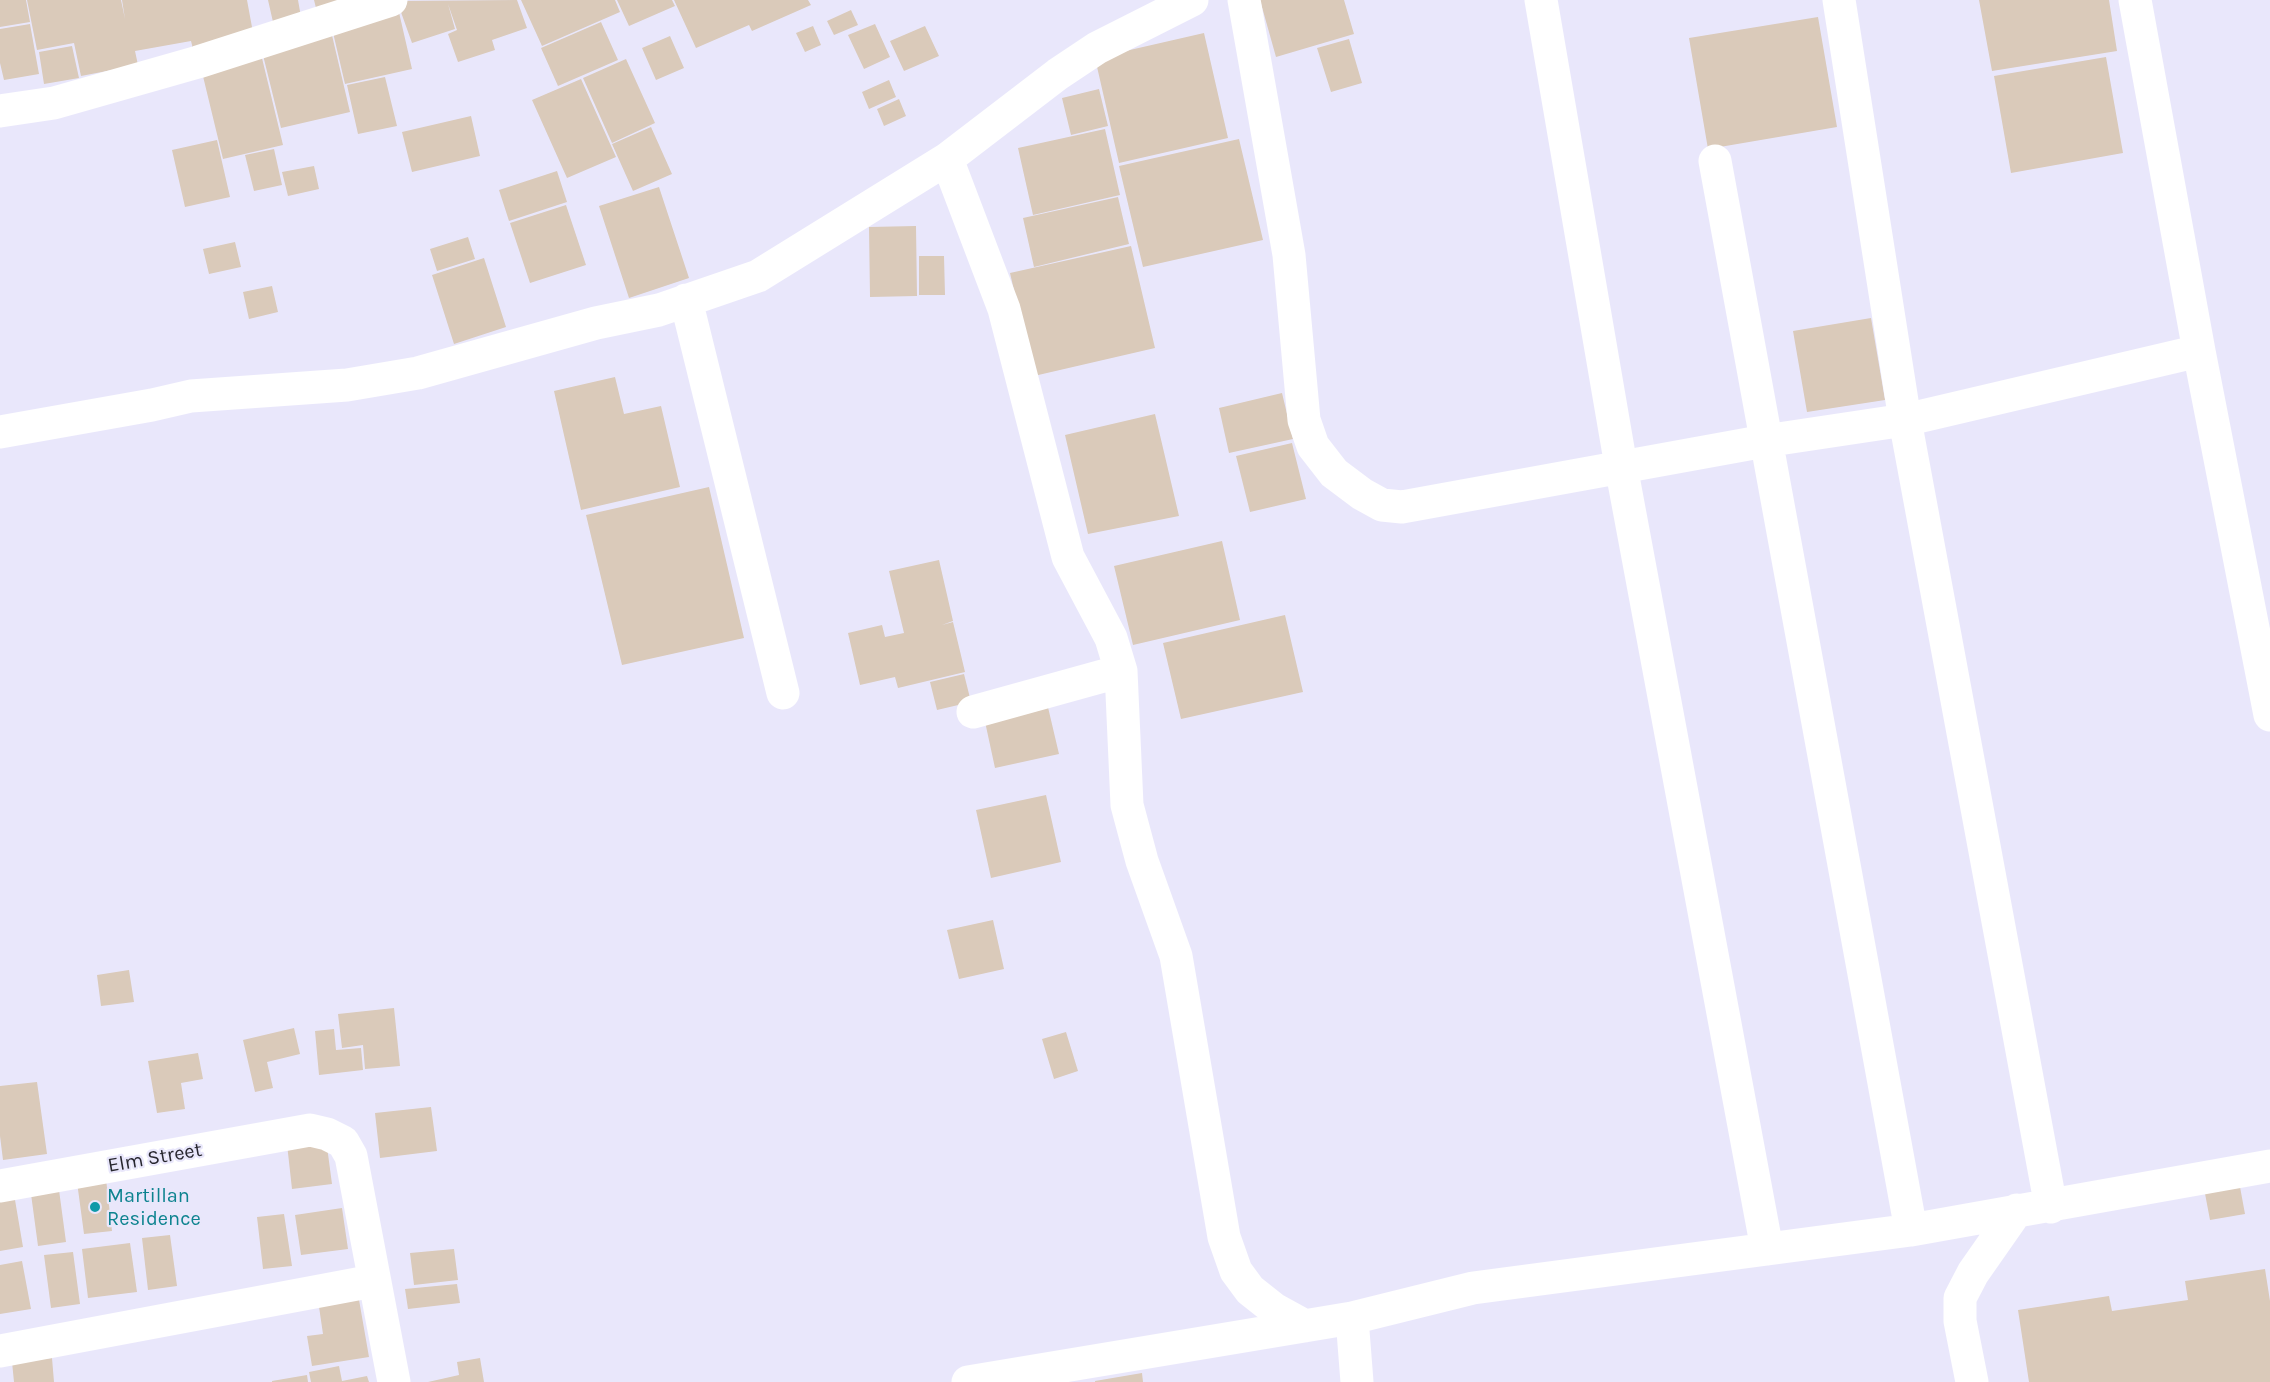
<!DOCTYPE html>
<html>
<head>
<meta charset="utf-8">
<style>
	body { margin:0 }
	canvas { display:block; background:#e9e7fb }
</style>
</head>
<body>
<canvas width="2270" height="1382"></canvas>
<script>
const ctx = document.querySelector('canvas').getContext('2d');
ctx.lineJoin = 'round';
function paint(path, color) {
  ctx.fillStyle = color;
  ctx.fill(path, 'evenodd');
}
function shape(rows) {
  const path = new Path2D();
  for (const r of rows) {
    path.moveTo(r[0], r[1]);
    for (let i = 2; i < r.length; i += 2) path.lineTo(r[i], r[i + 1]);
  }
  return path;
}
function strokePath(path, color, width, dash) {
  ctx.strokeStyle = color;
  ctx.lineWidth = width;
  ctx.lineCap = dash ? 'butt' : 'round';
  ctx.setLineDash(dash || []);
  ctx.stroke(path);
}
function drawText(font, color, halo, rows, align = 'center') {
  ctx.font = font + ' Karla,sans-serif';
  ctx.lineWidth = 4.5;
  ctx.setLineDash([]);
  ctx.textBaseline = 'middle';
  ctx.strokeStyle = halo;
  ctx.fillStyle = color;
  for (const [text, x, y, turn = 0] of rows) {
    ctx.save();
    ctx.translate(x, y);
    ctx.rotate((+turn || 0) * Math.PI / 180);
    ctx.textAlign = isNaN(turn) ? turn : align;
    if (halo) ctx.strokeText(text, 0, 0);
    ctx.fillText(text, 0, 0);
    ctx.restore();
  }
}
paint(shape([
	[0,0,26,0,30,22,0,27],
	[27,0,121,0,125,19,122,0,247,0,254,38,193,49,191,41,135,51,138,65,81,76,74,43,37,50],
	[268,0,298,0,301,17,273,22],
	[314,0,353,0,316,8],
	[517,0,527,28,492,40,495,50,458,62,448,34,457,30,448,4,455,29,412,43,397,1],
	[521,0,615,0,620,12,542,46],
	[617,0,672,0,675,6,629,26],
	[674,0,808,0,811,5,752,31,749,25,696,48],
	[1260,0,1344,0,1354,34,1276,57],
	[1979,0,2109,0,2117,51,1992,71],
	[398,8,412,69,345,84,331,24],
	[851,10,858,25,834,35,827,21],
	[1818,17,1837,127,1708,149,1689,38],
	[601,22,618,60,558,86,541,48],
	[30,24,39,74,4,80,0,63,0,29],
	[875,24,890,57,864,69,848,35],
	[813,26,821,45,805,52,796,33],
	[925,26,939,56,904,71,890,41],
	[331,31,350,112,281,128,261,47],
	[1204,33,1228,138,1119,163,1095,58],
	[670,36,684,68,656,80,642,48],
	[1349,39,1362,83,1331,92,1317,48],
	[72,46,79,78,44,84,39,52],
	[261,54,283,145,223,159,201,68],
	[2106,57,2123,153,2011,173,1994,76],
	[626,59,655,123,612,143,583,78],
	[385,77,397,126,358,134,347,85],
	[581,79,616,157,567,178,532,100],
	[889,80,896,97,869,109,862,92],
	[1099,89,1108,126,1071,135,1062,98],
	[899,99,906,116,884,126,877,109],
	[471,116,480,156,412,172,402,132],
	[651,127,672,174,633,191,612,144],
	[1105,129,1120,195,1033,215,1018,148],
	[1239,139,1263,240,1143,267,1119,166],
	[217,140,230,197,185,207,172,150],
	[274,149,282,185,254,191,245,155],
	[314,166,319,189,288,196,282,172],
	[557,171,567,202,509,221,499,190],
	[659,187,689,278,629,298,599,206],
	[1118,197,1129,244,1034,267,1023,218],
	[566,205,586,265,530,283,510,223],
	[916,226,917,296,870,297,869,227],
	[468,237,475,259,437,271,430,249],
	[235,242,241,267,209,274,203,249],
	[1131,246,1155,348,1034,376,1010,273],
	[919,256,944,256,945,295,919,295],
	[484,258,506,327,454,344,432,275],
	[272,286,278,312,249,319,243,292],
	[1871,318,1885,400,1807,412,1793,331],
	[615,377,624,414,661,406,680,487,581,510,554,391],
	[1282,393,1293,439,1229,453,1219,408],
	[1155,414,1179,516,1088,534,1065,435],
	[1292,443,1306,499,1250,512,1236,456],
	[709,487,744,638,622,665,586,515],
	[1222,541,1240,620,1133,645,1114,566],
	[939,560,953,621,942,625,953,622,965,672,898,688,895,677,860,685,848,633,882,625,885,637,904,633,889,571],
	[1285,615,1303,692,1181,719,1163,643],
	[964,674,971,702,937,710,930,682],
	[1047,703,1059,754,995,768,984,717],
	[1046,795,1061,862,991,878,976,810],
	[993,920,1004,969,959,979,947,930],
	[129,970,134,1002,101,1006,97,975],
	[394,1008,400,1066,365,1069,363,1045,342,1048,338,1014],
	[294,1028,300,1054,267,1062,273,1088,255,1092,243,1040],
	[334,1029,336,1050,361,1048,363,1070,319,1075,315,1031],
	[1066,1032,1078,1071,1054,1079,1042,1039],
	[198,1053,203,1079,181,1083,185,1109,157,1113,148,1061],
	[37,1082,47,1154,3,1160,0,1136,0,1086],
	[431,1107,437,1151,380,1158,375,1113],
	[326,1139,332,1184,292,1189,287,1144],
	[2238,1176,2245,1214,2210,1220,2203,1183],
	[106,1179,112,1231,84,1234,77,1182],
	[59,1190,66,1242,38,1246,31,1194],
	[14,1194,23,1247,0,1251,0,1197],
	[342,1208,348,1249,301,1255,295,1215],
	[284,1214,292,1266,263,1269,257,1217],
	[170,1235,177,1286,148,1290,142,1238],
	[130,1243,137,1292,88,1298,82,1249],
	[454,1249,458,1280,414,1285,410,1253],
	[73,1252,80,1304,51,1308,44,1255],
	[22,1261,31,1309,0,1314,0,1265],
	[2265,1269,2270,1301,2270,1382,2029,1382,2018,1310,2109,1296,2112,1311,2188,1300,2185,1281],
	[457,1284,460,1303,408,1309,405,1289],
	[358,1294,369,1357,312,1366,307,1336,323,1334,318,1300],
	[52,1358,54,1382,14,1382,12,1362],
	[480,1358,484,1382,428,1382,459,1375,457,1362],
	[339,1366,342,1381,367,1376,369,1382,311,1382,309,1372],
	[1142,1373,1143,1382,1095,1382,1095,1381],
	[307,1375,308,1382,272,1382,272,1381]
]), '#dacaba');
strokePath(shape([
	[1192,0,1097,48,1058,74,947,159,1004,309,1068,557,1111,638,1121,671,1127,805,1142,861,1176,956,1224,1237,1236,1271,1250,1290,1274,1309,1305,1326],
	[1244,0,1289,255,1304,420,1313,446,1334,473,1362,494,1382,505,1402,507,1765,441,1905,420,2199,351],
	[1541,0,1621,466,1767,1249],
	[1839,0,1905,420,2051,1207],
	[2135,0,2199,351,2270,715],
	[0,111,54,103,198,62,391,0],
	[1715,161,1911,1230],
	[686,300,783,693],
	[0,432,152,405,191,396,347,385,418,373,596,323,659,310,758,276,947,159],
	[973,712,1121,671],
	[0,1186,310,1130,327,1134,343,1142,351,1156,394,1382],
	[1352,1318,1357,1382],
	[0,1351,373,1281],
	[968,1382,1352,1318,1473,1288,1911,1230,2270,1166],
	[1972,1382,1960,1321,1960,1298,1973,1273,2017,1210]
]), '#fff', 33);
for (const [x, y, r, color] of [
	[95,1207,6,"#0f9aa8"]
]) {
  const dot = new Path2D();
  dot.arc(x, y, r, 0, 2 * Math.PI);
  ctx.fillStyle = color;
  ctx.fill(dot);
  strokePath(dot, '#e9e7fb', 2);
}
drawText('20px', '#27262e', '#e9e7fb', [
	["Elm Street",155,1158,-10]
]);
drawText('20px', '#0d838f', '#e9e7fb', [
	["Martillan",107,1196],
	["Residence",107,1219]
], 'left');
</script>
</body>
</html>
